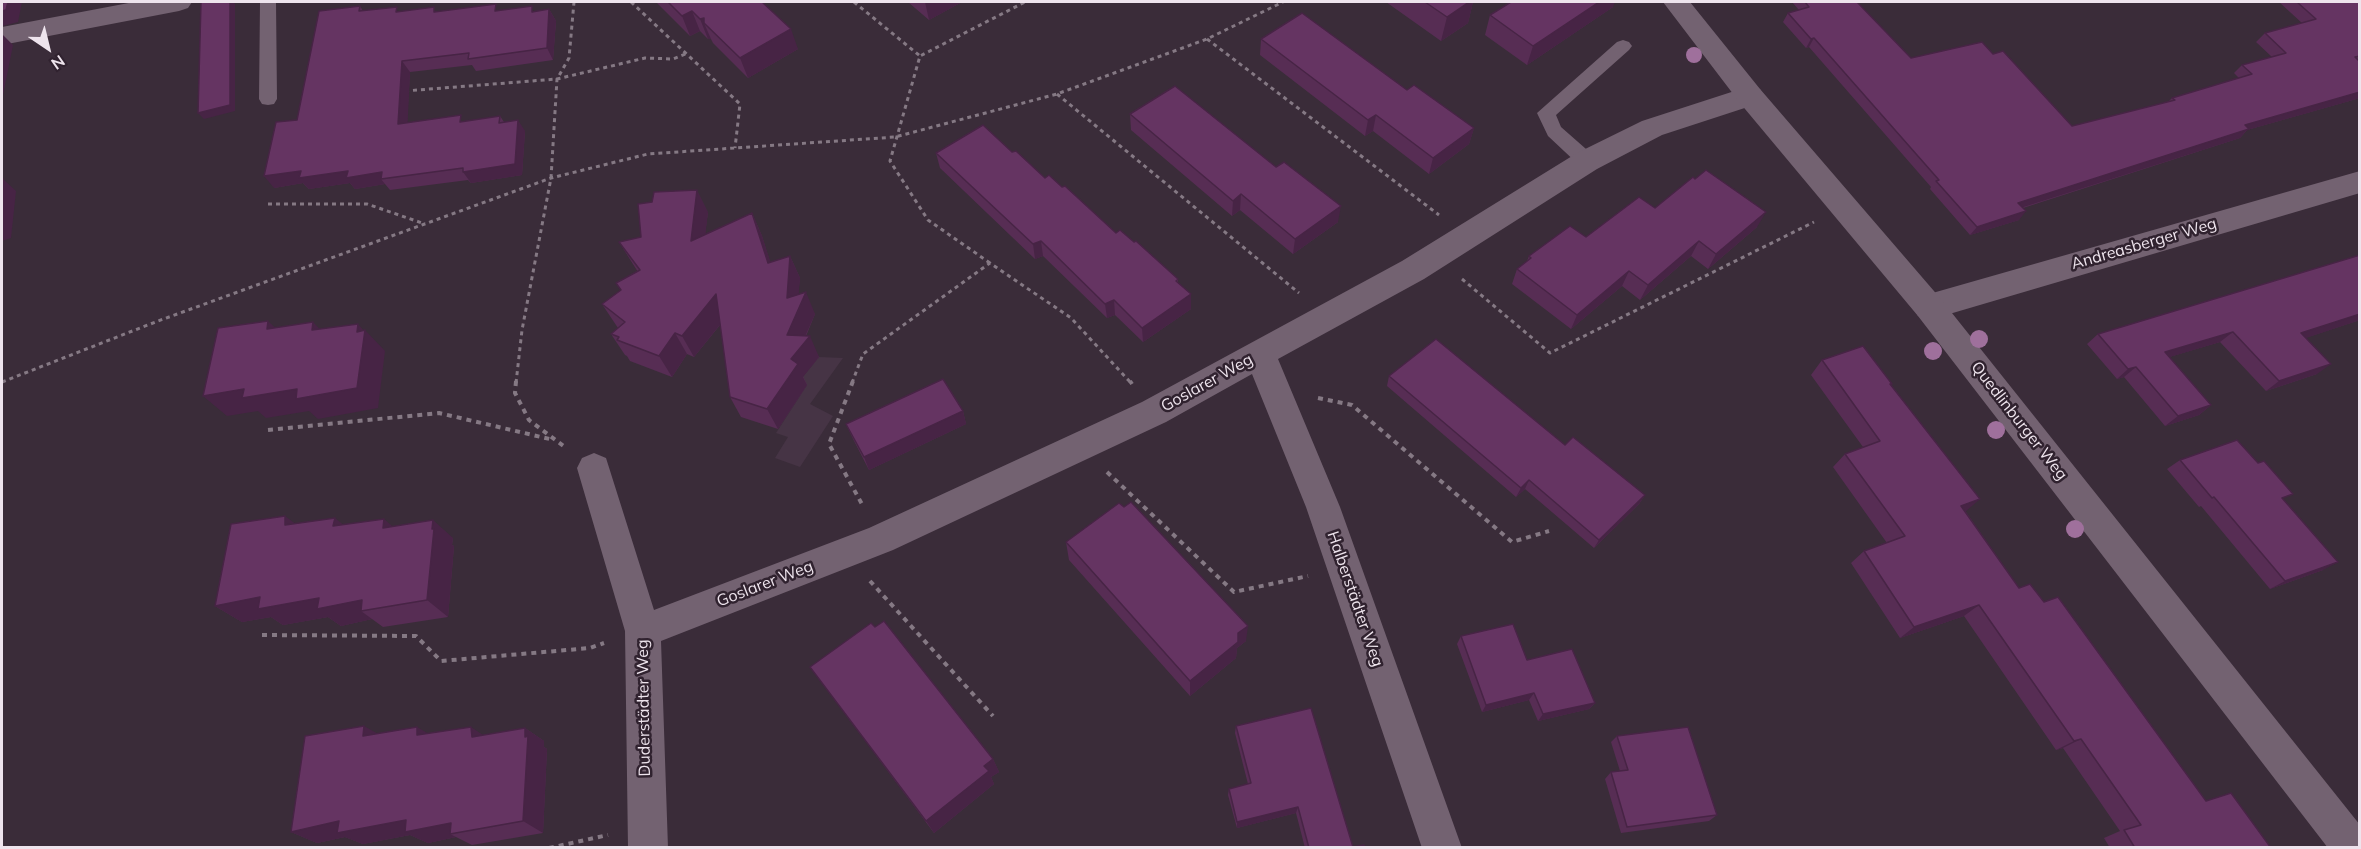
<!DOCTYPE html>
<html>
<head>
<meta charset="utf-8">
<style>
	body { margin:0 }
	#map { position:relative; width:2361px; height:849px; overflow:hidden; background:#3a2c39; font-family:Mulish,sans-serif }
	canvas { display:block }
	.frame { position:absolute; inset:0; border:3px solid #eee4ed; pointer-events:none }
	.north { position:absolute; left:18px; top:18px; width:60px; height:60px; -webkit-text-stroke:4px #30222f; paint-order:stroke; rotate:145deg; font-size:16px; font-weight:700; line-height:24px; text-align:center; color:#eee4ed }
	.north::after { content:''; display:block; margin:auto; width:21px; height:27px; background:#eee4ed; clip-path:polygon(50% 0,100% 100%,50% 72%,0 100%) }
</style>
</head>
<body>
<div id="map">
<canvas width="2361" height="849"></canvas>
<div class="frame"></div>
<div class="north">N</div>
</div>
<script>
const ctx = document.querySelector('canvas').getContext('2d');
ctx.lineJoin = 'round';
function paint(path, color) {
  ctx.fillStyle = color;
  ctx.fill(path, 'evenodd');
}
function shape(rows) {
  const path = new Path2D();
  for (const r of rows) {
    path.moveTo(r[0], r[1]);
    for (let i = 2; i < r.length; i += 2) path.lineTo(r[i], r[i + 1]);
  }
  return path;
}
function strokePath(path, color, width, dash) {
  ctx.strokeStyle = color;
  ctx.lineWidth = width;
  ctx.lineCap = dash ? 'butt' : 'round';
  ctx.setLineDash(dash || []);
  ctx.stroke(path);
}
function drawText(font, color, halo, rows, align = 'center') {
  ctx.font = font + ' Mulish,sans-serif';
  ctx.lineWidth = 5;
  ctx.setLineDash([]);
  ctx.textBaseline = 'middle';
  ctx.strokeStyle = halo;
  ctx.fillStyle = color;
  for (const [text, x, y, turn = 0] of rows) {
    ctx.save();
    ctx.translate(x, y);
    ctx.rotate((+turn || 0) * Math.PI / 180);
    ctx.textAlign = isNaN(turn) ? turn : align;
    if (halo) ctx.strokeText(text, 0, 0);
    ctx.fillText(text, 0, 0);
    ctx.restore();
  }
}
paint(shape([
	[819,357,843,358,810,404,833,416,800,467,775,458,788,437,776,433,807,385,801,379]
]), '#463445');
strokePath(shape([
	[631,2,740,104,735,148],
	[854,2,920,56],
	[1207,39,1439,215],
	[405,91,557,79,645,58,673,59,688,53],
	[1057,94,1299,293],
	[268,204,367,204,425,224],
	[990,263,928,220,890,161,920,56,1025,2],
	[1462,279,1550,353,1814,222],
	[2,382,158,321,551,178,648,154,895,137,1057,94,1207,39,1283,2],
	[516,383,522,330,551,178,557,79,569,58,574,2],
	[852,383,863,354,990,263,1071,318,1131,383]
]), '#857984', 3, [4, 4]);
strokePath(shape([
	[516,381,515,393,529,420,565,447],
	[853,381,829,444,863,506],
	[1130,381,1132,384],
	[1318,398,1352,405,1512,542,1549,531],
	[268,430,439,413,554,440],
	[1107,472,1234,592,1308,576],
	[870,581,993,716],
	[262,635,416,636,441,661,590,648,604,643],
	[549,848,608,835]
]), '#857984', 4, [5, 5]);
paint(shape([
	[260,2,276,2,277,99,274,104,268,105,262,104,259,99,260,2],
	[1623,40,1629,42,1632,46,1629,50,1556,115,1561,127,1594,156,1596,161,1594,166,1587,168,1580,166,1548,136,1537,113,1617,42,1623,40]
]), '#736271');
paint(shape([
	[134,2,192,2,188,8,179,11,2,45,2,27,134,2],
	[1750,86,1760,89,1764,96,1760,103,1662,135,1597,169,1424,279,1278,359,1340,507,1462,848,1422,848,1306,507,1252,374,1166,422,893,550,661,641,668,848,628,848,625,631,577,468,582,458,594,453,606,458,654,610,869,528,1142,402,1402,261,1577,153,1642,121,1750,86],
	[2360,171,2360,193,1929,320,1918,316,1913,307,1918,298,1929,294,2360,171]
]), '#736271');
paint(shape([
	[1663,2,1690,2,1760,89,1940,298,2360,825,2360,848,2328,848,1918,316,1740,103,1663,2]
]), '#736271');
ctx.fillStyle = '#9f709c';
for (const [x, y, r] of [
	[1694,55,8],
	[1979,339,9],
	[1933,351,9],
	[1996,430,9],
	[2075,529,9]
]) {
  ctx.beginPath();
  ctx.arc(x, y, r, 0, 2 * Math.PI);
  ctx.fill();
}
paint(shape([
	[656,2,762,2,798,49,748,78,713,43,711,39,708,39,700,31,690,36],
	[908,2,962,2,929,20],
	[1386,2,1473,2,1468,23,1441,41],
	[1792,2,1857,2,1911,58,1993,54,2072,126,2168,102,2172,98,2239,78,2234,73,2242,65,2272,57,2256,42,2265,33,2302,23,2279,2,2360,2,2360,98,2247,130,2240,138,2023,208,2019,220,1970,235,1930,189,1931,187,1809,47,1806,48,1783,22,1788,13,1799,10],
	[360,6,363,11,437,11,499,10,535,11,549,9,556,21,553,60,476,71,472,65,410,72,407,123,465,121,500,116,504,122,525,131,522,175,471,183,468,180,390,190,385,184,355,189,350,183,309,189,303,183,274,188,297,120],
	[1613,7,1527,65,1485,35,1490,15],
	[1261,39,1407,90,1474,128,1469,144,1429,174,1373,131,1365,136,1260,55],
	[1130,114,1338,222,1293,254,1240,210,1232,216,1131,130],
	[1012,152,1045,178,1062,187,1116,233,1134,242,1178,279,1178,283,1191,309,1143,342,1115,315,1107,318,1043,256,1035,259,940,168,936,153],
	[1655,208,1757,227,1708,269,1691,256,1640,300,1622,286,1571,329,1512,284,1517,269,1527,261,1529,256,1586,237],
	[708,212,705,234,752,213,762,236,770,262,790,256,800,278,798,295,815,314,806,336,819,357,803,376,807,385,778,429,741,417,730,397,720,325,694,357,687,354,672,377,630,361,627,356,625,355,611,334,618,328,602,304,621,291,638,272,619,242,641,237],
	[2360,255,2360,320,2305,338,2317,374,2266,391,2220,342,2169,357,2211,405,2199,415,2165,426,2124,377,2117,379,2087,344,2098,334],
	[1822,360,1892,384,1890,385,1966,512,2019,588,2044,602,2206,801,2271,848,2110,848,2104,838,2120,831,2063,748,2056,750,1964,616,1900,638,1851,563,1864,551,1887,543,1833,467,1845,454,1863,447,1811,375],
	[1389,376,1565,445,1645,495,1639,504,1594,548,1525,489,1516,497,1387,386],
	[963,411,966,424,869,470,852,437,846,424],
	[2180,460,2284,500,2323,570,2270,589,2201,506,2199,507,2167,469],
	[295,524,393,526,453,538,452,545,454,546,448,617,383,627,372,619,341,626,328,617,283,625,271,617,242,622,215,606],
	[1066,542,1246,641,1237,648,1236,658,1190,696,1069,560],
	[1461,636,1527,660,1595,703,1589,709,1538,721,1529,700,1482,712,1457,644],
	[810,667,993,759,999,772,991,777,994,784,934,833],
	[1236,726,1353,847,1365,848,1305,848,1296,813,1237,828,1228,795,1229,789,1248,784,1235,733],
	[525,728,544,741,544,747,547,749,543,833,472,845,456,837,428,843,410,835,363,844,345,837,317,843,291,832,377,733,483,735],
	[1617,736,1717,815,1709,821,1621,833,1605,779,1611,772,1620,771,1611,742]
]), '#572d54');
paint(shape([
	[8,2,22,2,18,22,2,26,2,11],
	[230,2,233,2,235,4,235,111,204,119,198,113],
	[925,2,962,2,929,20],
	[1469,2,1473,2,1468,23,1441,41,1447,17],
	[1599,2,1615,2,1613,7,1527,65,1533,46],
	[549,9,556,21,553,60,547,48],
	[692,11,700,31,690,36,682,16],
	[704,18,704,23,711,39,708,39,700,19],
	[791,29,798,49,748,78,740,58],
	[2,34,13,45,3,95,2,96],
	[1814,38,1809,47,1806,48,1811,39],
	[402,61,410,72,407,136,398,124],
	[2360,92,2360,98,2247,130,2240,138,2011,211,2018,203,2245,125],
	[1376,115,1373,131,1365,136,1368,120],
	[518,120,525,131,522,175,471,183,463,172],
	[1474,128,1469,144,1429,174,1433,158],
	[301,171,348,171,382,172,381,179,385,184,355,189,350,183,309,189,303,183,274,188,264,176],
	[3,179,16,191,11,238,2,241,2,194],
	[697,190,708,212,702,263,691,241],
	[1241,194,1240,210,1232,216,1233,201],
	[1341,206,1338,222,1293,254,1295,239],
	[2026,211,2019,220,1970,235,1977,227],
	[1766,212,1757,227,1708,269,1716,254],
	[752,213,762,236,778,285,768,263],
	[1041,241,1043,256,1035,259,1033,244],
	[1699,241,1691,256,1640,300,1648,285],
	[790,256,800,278,797,314,806,292,815,314,800,348,810,336,819,357,803,377,807,385,778,429,767,409,791,359,787,335,787,298],
	[1629,271,1622,286,1571,329,1577,315],
	[716,294,727,316,694,357,682,336],
	[1191,294,1191,309,1143,342,1142,328],
	[1114,300,1115,315,1107,318,1105,304],
	[2360,314,2360,320,2288,344,2301,333],
	[268,321,290,342,267,329],
	[313,322,334,344,312,330],
	[358,324,365,332,365,330,385,351,378,408,318,419,309,411,266,418,258,411,227,416,203,396,244,389,357,332],
	[2233,332,2220,342,2153,362,2165,352],
	[675,333,687,354,672,377,659,356],
	[2331,364,2317,374,2266,391,2279,381],
	[2136,367,2124,377,2117,379,2128,369],
	[2211,405,2199,415,2165,426,2178,416],
	[963,411,966,424,869,470,864,457],
	[1529,480,1525,489,1516,497,1521,488],
	[1645,495,1639,504,1594,548,1599,540],
	[1980,499,1965,512,1961,506],
	[285,516,309,534,285,525],
	[335,518,357,536,333,526],
	[384,519,405,537,383,528],
	[433,520,453,538,452,545,454,546,448,617,427,600],
	[2338,562,2323,570,2270,589,2285,581],
	[260,597,319,598,362,600,361,611,372,619,341,626,328,617,283,625,271,617,242,622,215,606],
	[1979,605,1964,616,1900,638,1914,627],
	[1248,626,1246,641,1237,648,1236,658,1190,696,1190,681,1238,633],
	[1534,693,1529,700,1482,712,1486,705],
	[1595,703,1589,709,1538,721,1543,714],
	[364,726,387,739,363,736],
	[417,727,439,740,417,735],
	[471,727,492,741,472,737],
	[525,728,544,741,544,747,547,749,543,833,523,821],
	[2081,739,2063,748,2056,750,2074,741],
	[993,759,999,772,991,777,994,784,934,833,926,821,984,766],
	[1298,807,1296,813,1237,828,1237,822],
	[406,820,451,823,450,834,456,837,428,843,410,835,363,844,345,837,317,843,291,832,339,821]
]), '#472445');
const building = shape([
	[2,2,8,2,6,10,2,11,2,2],
	[201,2,230,2,230,105,198,113,201,2],
	[668,2,762,2,791,29,740,58,704,23,704,18,700,19,692,11,682,16,668,2],
	[1425,2,1469,2,1447,17,1425,2],
	[1511,2,1599,2,1533,46,1490,15,1511,2],
	[1805,2,1857,2,1911,58,1982,42,1993,54,2003,51,2072,126,2175,100,2172,98,2252,74,2242,65,2286,53,2265,33,2316,19,2297,2,2360,2,2360,56,2355,57,2360,62,2360,92,2245,125,2249,129,2018,203,2026,211,1977,227,1936,181,1939,180,1814,38,1811,39,1788,13,1809,7,1805,2],
	[496,4,495,11,532,6,532,12,549,9,547,48,468,59,469,53,402,61,398,124,461,115,460,122,500,116,499,123,518,120,515,164,463,172,463,168,381,179,382,172,346,178,348,171,299,178,301,171,264,176,276,122,297,120,319,11,360,6,359,11,397,7,396,12,434,7,434,12,496,4],
	[1302,13,1407,90,1414,85,1474,128,1433,158,1376,115,1368,120,1261,39,1302,13],
	[1175,86,1276,167,1284,162,1341,206,1295,239,1241,194,1233,201,1130,114,1175,86],
	[983,125,1012,152,1016,151,1045,178,1049,175,1062,187,1065,186,1116,233,1120,230,1134,242,1136,241,1178,279,1176,281,1191,294,1142,328,1114,300,1105,304,1041,241,1033,244,936,153,983,125],
	[1706,170,1766,212,1716,254,1699,241,1648,285,1629,271,1577,315,1517,269,1531,258,1529,256,1570,226,1586,237,1639,197,1655,208,1693,177,1695,179,1706,170],
	[3,179,2,194,2,180,3,179],
	[697,190,691,241,752,213,768,263,790,256,787,298,806,292,787,335,810,336,791,359,798,364,767,409,730,397,716,294,682,336,675,333,659,356,617,340,619,337,611,334,625,322,602,304,621,290,616,283,640,270,619,242,641,237,638,204,652,202,654,192,697,190],
	[2360,255,2360,314,2301,333,2331,364,2279,381,2233,332,2165,352,2211,405,2178,416,2136,367,2128,369,2098,334,2360,255],
	[268,321,267,329,313,322,312,330,358,324,357,332,365,330,357,388,296,399,297,389,242,398,244,389,203,396,218,328,268,321],
	[1436,339,1565,445,1573,437,1645,495,1599,540,1529,480,1521,488,1389,376,1436,339],
	[1863,346,1892,384,1890,384,1980,499,1961,506,2019,588,2030,584,2044,602,2058,597,2206,801,2231,793,2271,848,2135,848,2124,830,2141,825,2081,739,2074,741,1979,605,1914,627,1864,551,1905,536,1845,454,1880,441,1822,360,1863,346],
	[943,379,963,411,864,457,846,424,943,379],
	[2237,440,2258,463,2264,461,2293,494,2282,498,2338,562,2285,581,2214,497,2212,498,2180,460,2237,440],
	[1131,502,1248,626,1238,633,1238,642,1190,681,1066,542,1119,503,1124,507,1131,502],
	[285,516,285,525,335,518,333,526,384,519,383,528,433,520,432,529,434,529,427,600,361,611,362,600,317,609,319,598,258,609,260,597,215,606,231,524,285,516],
	[884,621,993,759,984,766,989,771,926,821,810,667,871,623,875,627,884,621],
	[1513,624,1527,660,1572,649,1595,703,1543,714,1534,693,1486,705,1461,636,1513,624],
	[1311,708,1353,847,1364,845,1365,848,1309,848,1298,807,1237,822,1229,789,1251,783,1236,726,1311,708],
	[364,726,363,736,417,727,417,735,471,727,472,737,525,728,525,737,528,736,523,821,450,834,451,823,405,832,406,820,337,833,339,821,291,832,305,736,364,726],
	[1688,727,1717,815,1627,827,1611,772,1628,770,1617,736,1688,727]
]);
paint(building, '#653462');
strokePath(building, '#472445', 1.5);
drawText('16px', '#eee4ed', '#30222f', [
	["Andreasberger Weg",2144,244,-16],
	["Goslarer Weg",1207,383,-29],
	["Quedlinburger Weg",2019,421,52],
	["Goslarer Weg",765,584,-21],
	["Halberstädter Weg",1355,599,71],
	["Duderstädter Weg",644,708,-91]
]);
</script>
</body>
</html>
